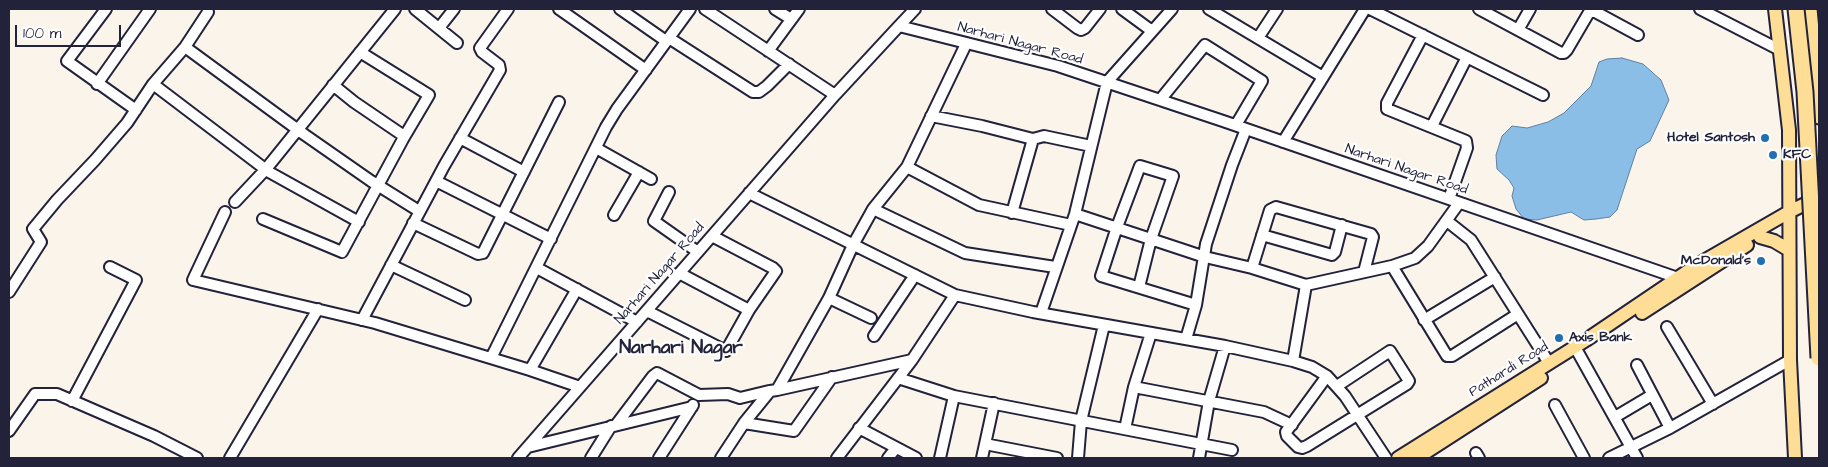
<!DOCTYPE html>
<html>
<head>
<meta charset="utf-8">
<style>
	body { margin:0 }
	#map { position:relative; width:1828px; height:467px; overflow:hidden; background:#fbf4eb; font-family:"Architects Daughter",sans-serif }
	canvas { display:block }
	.frame { position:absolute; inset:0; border:10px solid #22223b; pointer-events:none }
	.scale { position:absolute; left:15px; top:25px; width:106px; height:22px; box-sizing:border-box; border:2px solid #22223b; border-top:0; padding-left:6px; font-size:15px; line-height:18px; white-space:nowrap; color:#22223b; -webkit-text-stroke:4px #fff; paint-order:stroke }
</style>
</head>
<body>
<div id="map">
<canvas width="1828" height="467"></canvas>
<div class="frame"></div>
<div class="scale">100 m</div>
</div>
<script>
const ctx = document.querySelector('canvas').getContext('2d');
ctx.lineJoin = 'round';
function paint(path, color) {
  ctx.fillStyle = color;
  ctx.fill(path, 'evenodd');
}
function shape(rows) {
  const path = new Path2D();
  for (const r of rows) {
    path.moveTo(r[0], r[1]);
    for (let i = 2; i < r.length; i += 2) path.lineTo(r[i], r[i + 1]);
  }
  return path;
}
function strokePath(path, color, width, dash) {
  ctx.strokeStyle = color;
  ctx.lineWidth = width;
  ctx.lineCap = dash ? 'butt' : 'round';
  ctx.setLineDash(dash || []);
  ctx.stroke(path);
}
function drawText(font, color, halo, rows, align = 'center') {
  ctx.font = font + ' "Architects Daughter",sans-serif';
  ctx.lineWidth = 4.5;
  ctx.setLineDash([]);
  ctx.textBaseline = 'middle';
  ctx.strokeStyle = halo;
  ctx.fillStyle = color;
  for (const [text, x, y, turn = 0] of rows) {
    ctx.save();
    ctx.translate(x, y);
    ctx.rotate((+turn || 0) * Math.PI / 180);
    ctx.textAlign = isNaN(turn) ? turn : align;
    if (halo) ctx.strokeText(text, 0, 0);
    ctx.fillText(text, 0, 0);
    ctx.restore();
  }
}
const water = shape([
	[1622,58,1643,64,1661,80,1669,100,1650,141,1637,149,1617,210,1610,217,1596,219,1584,220,1571,212,1537,220,1524,219,1516,209,1512,196,1514,188,1509,180,1497,169,1496,155,1502,136,1512,126,1527,128,1548,122,1564,113,1591,86,1599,62,1607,59,1622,58]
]);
paint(water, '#8abee7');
strokePath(water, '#6080a2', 1);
const minor = shape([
	[106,9,67,61,136,110],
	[415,9,457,43],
	[559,9,646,70],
	[620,9,666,41],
	[705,9,835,95],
	[775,9,791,19],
	[1052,9,1077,28,1081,30,1085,28,1100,9],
	[1122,9,1152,31],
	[1209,9,1323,77],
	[1370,9,1543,95],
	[1479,9,1561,53,1564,53,1567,50,1591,9],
	[1590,9,1638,35],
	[1700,9,1780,50],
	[899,26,915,9],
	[439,28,454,9],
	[1518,30,1530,9],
	[1423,35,1387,103,1387,109,1466,141,1467,148,1449,199],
	[669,38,753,92,759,92,767,86,789,64],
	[1258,38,1277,9],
	[185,47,305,135,371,181,419,211],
	[768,51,799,9],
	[97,84,150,9],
	[153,84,269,172,359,222],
	[333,85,354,102,404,136],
	[1160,100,1205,45,1262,81,1236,125],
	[931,116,982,126,1033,139,1012,213],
	[1432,126,1467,57],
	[460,138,524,172],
	[1033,139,1044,136,1091,146],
	[1283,142,1365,9],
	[596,148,651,179],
	[907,167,979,205,1071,225],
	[436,181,551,239],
	[669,192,654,221,698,252],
	[749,193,955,295,1033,312,1225,346,1293,361,1312,367,1327,376,1345,396,1386,458],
	[235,202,266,169,395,9],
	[873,209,965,253,1055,267],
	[225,212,193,280,375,323,530,370,580,387],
	[1075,214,1205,257,1252,268,1306,285,1392,266,1415,258,1428,246,1459,203],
	[614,215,639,172],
	[263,219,342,252,403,139,429,95,360,52],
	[1447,221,1471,240,1549,363],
	[413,223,478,254,483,253,559,102],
	[1262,235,1332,255,1335,252,1342,225],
	[391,265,465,300],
	[1392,266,1447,356,1452,356,1518,314],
	[537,268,637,322],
	[1252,268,1270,210,1276,207,1371,234,1373,237,1364,272],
	[679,273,749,310],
	[1139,287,1151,239,1173,176,1140,166,1117,227,1101,276,1196,305],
	[9,292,41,242,33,229,57,200,95,160,127,123,153,84,185,47,208,12],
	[829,298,871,318],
	[647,311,726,351,749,310,776,271,773,268,712,236],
	[1041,313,1075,214,1107,82,1172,9],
	[362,320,444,166,500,70,499,65,482,52,480,48,508,9],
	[1424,320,1495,277],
	[1667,327,1713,404],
	[874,336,915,275],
	[1186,339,1196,305,1206,244,1232,165,1246,129],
	[1575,347,1637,458],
	[491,358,606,127,617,109,690,9],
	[1293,361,1306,285],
	[1637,365,1670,428],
	[530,370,577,289],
	[1327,376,1286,432,1287,436,1298,447,1302,448,1307,446,1407,384,1409,381,1390,351,1337,386],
	[898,378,954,396,1232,450],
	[1134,387,1264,412,1292,425],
	[777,390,912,360],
	[72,401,136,280,110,267],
	[1555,405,1584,458],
	[1615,417,1652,395],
	[744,423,794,431,832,377],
	[616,425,653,376,657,373,699,395,728,394,740,398,769,391],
	[859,428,916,458],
	[1125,429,1134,387,1151,333],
	[9,431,35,394,57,394,154,436,197,458],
	[985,444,1057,458],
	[528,447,692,407],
	[1476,453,1479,458],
	[230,458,318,309],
	[518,458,835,95,899,26,1058,66,1223,121,1678,278,1681,281],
	[591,458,611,426],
	[659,458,693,405],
	[721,458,744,423,770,391,777,390,829,298,853,245,873,209,907,167,966,44],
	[837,458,912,360,955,295],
	[888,458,896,448],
	[940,458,954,396],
	[982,458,994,403],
	[1078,458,1081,421,1104,325],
	[1199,458,1209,401,1225,346],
	[1609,458,1670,428,1790,360]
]);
const major = shape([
	[1775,9,1789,130,1790,360,1795,458],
	[1760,237,1774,241,1789,250],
	[1642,313,1747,245],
	[1398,458,1586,340,1697,265,1789,212,1819,197],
	[1417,458,1541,378]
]);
const highway = shape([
	[1809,9,1819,116]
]);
strokePath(minor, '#22223b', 14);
strokePath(major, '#22223b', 16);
strokePath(highway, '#22223b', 19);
strokePath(minor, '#fff', 10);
strokePath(major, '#fedd96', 12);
strokePath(highway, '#fedd96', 15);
const highwayBridge = shape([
	[1796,9,1805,92,1819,358]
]);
strokePath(highwayBridge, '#22223b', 19, []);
strokePath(highwayBridge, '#fedd96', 15);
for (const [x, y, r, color] of [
	[1765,138,5,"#1f6fb2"],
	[1773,155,5,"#1f6fb2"],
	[1761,261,5,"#1f6fb2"],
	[1559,338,5,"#1f6fb2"]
]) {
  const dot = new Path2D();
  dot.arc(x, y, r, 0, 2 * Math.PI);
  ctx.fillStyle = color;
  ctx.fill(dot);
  strokePath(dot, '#fff', 2);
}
drawText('14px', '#22223b', '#fff', [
	["Narhari Nagar Road",1020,44,15],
	["Narhari Nagar Road",1406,170,19],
	["Narhari Nagar Road",660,274,-49],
	["Pathardi Road",1509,370,-32]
]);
drawText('bold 14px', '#22223b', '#fff', [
	["Hotel Santosh",1755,138],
	["KFC",1783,155,"left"],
	["McDonald's",1751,261],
	["Axis Bank",1569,338,"left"]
], 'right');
drawText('bold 19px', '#22223b', '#fff', [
	["Narhari Nagar",681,349]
]);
</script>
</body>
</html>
